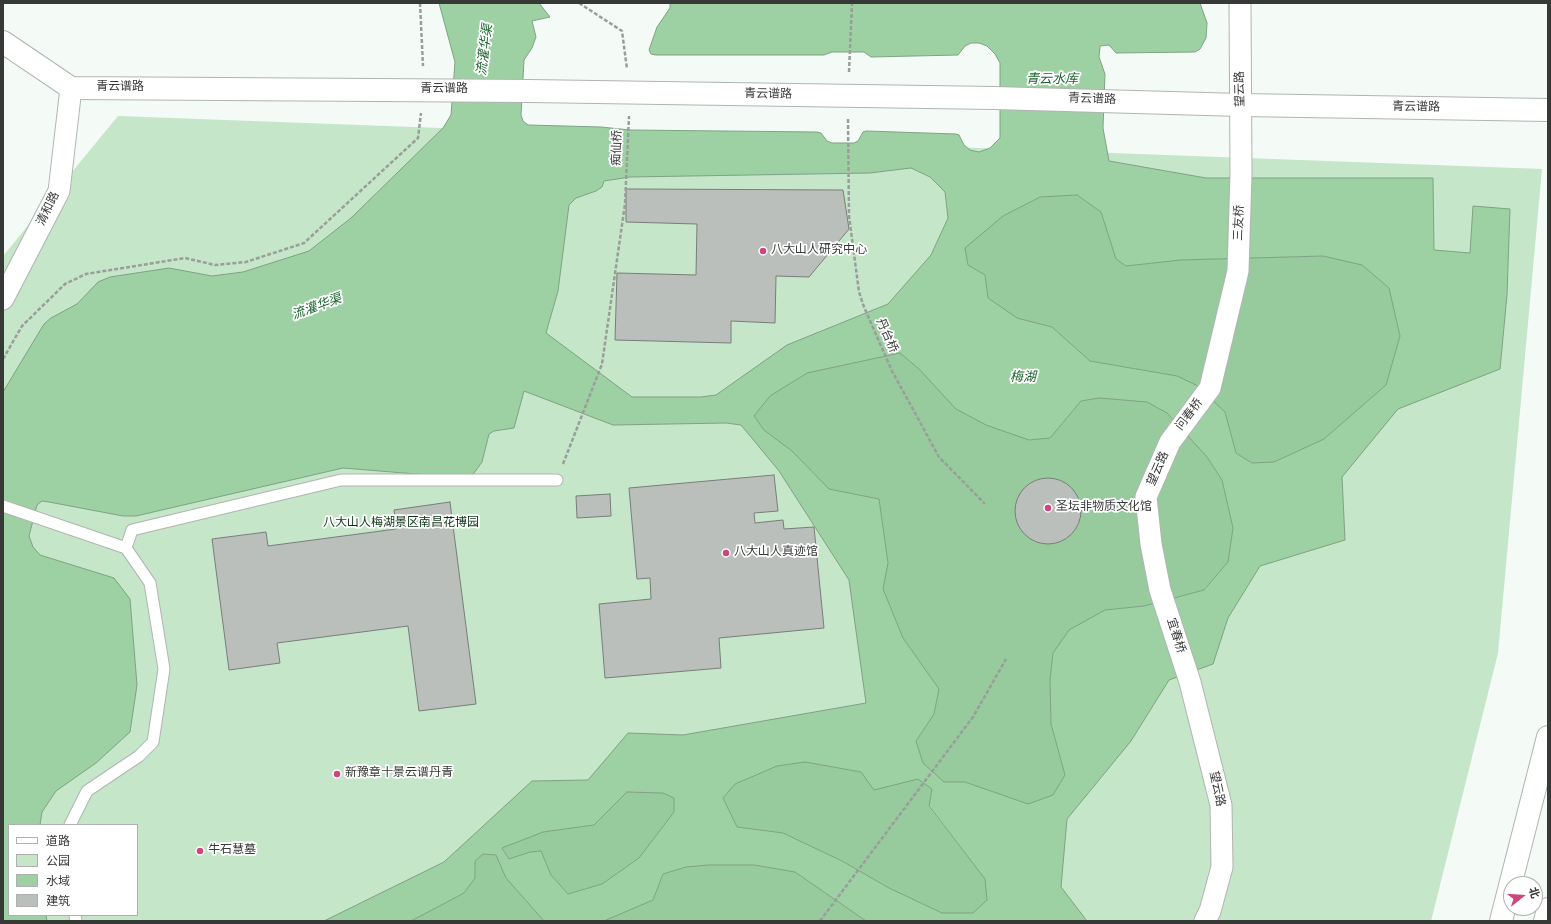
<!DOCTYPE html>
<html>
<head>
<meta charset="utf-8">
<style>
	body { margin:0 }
	#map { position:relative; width:1551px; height:924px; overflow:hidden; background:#f4faf5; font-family:Overpass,"Noto Sans SC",sans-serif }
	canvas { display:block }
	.frame { position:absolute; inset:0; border:4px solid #373937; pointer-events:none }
	.legend { position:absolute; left:8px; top:824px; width:130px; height:92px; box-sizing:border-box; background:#fff; border:1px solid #afb0af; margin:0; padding:5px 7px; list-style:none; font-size:12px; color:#373937 }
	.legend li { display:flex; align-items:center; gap:8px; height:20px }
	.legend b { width:20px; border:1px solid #afb0af }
	.north { position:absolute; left:1503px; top:876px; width:40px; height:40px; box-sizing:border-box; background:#fff; border:1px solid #afb0af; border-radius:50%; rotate:73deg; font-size:11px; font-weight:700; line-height:16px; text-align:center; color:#373937 }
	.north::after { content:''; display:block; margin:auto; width:14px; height:18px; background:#cf457f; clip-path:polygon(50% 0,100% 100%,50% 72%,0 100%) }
</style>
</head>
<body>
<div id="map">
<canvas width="1551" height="924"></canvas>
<div class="frame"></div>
<ul class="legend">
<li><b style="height:5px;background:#fff"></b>道路</li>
<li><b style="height:11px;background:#c5e6c8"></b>公园</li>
<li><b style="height:11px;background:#9dd0a3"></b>水域</li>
<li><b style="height:11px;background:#babfbb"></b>建筑</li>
</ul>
<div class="north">北</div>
</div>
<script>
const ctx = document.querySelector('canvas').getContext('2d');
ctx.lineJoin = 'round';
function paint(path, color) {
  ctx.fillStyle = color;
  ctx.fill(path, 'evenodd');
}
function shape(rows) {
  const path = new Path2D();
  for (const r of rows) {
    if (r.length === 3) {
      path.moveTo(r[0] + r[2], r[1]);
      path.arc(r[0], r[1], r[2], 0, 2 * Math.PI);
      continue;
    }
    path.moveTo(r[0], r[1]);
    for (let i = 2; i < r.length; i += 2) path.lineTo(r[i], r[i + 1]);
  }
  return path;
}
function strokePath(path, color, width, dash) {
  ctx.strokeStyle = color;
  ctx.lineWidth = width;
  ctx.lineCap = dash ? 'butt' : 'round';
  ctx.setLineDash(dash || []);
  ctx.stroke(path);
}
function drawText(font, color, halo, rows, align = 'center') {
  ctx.font = font + ' Overpass,"Noto Sans SC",sans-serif';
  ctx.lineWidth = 3.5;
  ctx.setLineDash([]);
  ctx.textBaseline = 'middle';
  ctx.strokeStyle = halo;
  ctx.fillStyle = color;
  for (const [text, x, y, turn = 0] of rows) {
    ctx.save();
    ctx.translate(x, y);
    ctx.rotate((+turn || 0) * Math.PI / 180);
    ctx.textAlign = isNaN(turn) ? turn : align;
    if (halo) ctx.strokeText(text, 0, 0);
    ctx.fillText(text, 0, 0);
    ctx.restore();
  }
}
paint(shape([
	[118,116,1542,169,1498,653,1431,921,3,921,3,256],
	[9,825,137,825,137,915,9,915]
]), '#c5e6c8');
paint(shape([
	[1077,195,1101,212,1116,259,1126,266,1181,260,1323,256,1362,265,1389,288,1400,336,1386,385,1324,439,1274,462,1252,463,1236,453,1225,412,1177,376,1090,361,1052,327,1017,318,988,298,985,275,968,265,964,248,1003,216,1040,197],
	[900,353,919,369,1050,438,1081,401,1099,398,1147,402,1167,413,1207,457,1222,480,1233,528,1228,562,1204,590,1144,606,1105,610,1053,653,1050,680,1051,724,1065,775,1053,795,1028,805,965,782,944,782,923,763,916,741,934,714,939,689,903,638,883,589,888,562,879,499,829,489,792,451,764,430,754,416,770,396,807,373],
	[805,762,861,772,897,783,918,779,932,789,929,807,985,879,987,900,973,913,942,913,889,888,842,861,783,833,737,827,723,798,735,784,777,766],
	[627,792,663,793,674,798,674,812,639,858,602,884,568,894,551,875,541,851,530,852,509,859,502,847,543,832,594,825],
	[483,854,496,855,506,878,544,921,411,921,464,893,475,878,475,861],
	[709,865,754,865,795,872,866,921,604,921,653,900,663,874,686,867]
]), '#97cb9e');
const water = shape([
	[439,3,539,3,550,17,532,21,536,37,532,48,524,60,521,115,523,121,528,125,601,127,630,130,817,132,821,133,827,141,832,143,854,143,858,141,863,132,866,131,956,134,959,135,964,145,970,150,979,152,990,148,1000,138,1000,63,995,54,987,46,979,43,971,43,965,46,958,55,871,57,864,52,832,52,824,55,656,55,651,54,649,50,657,27,670,8,670,3,1200,3,1207,23,1206,38,1200,49,1195,52,1116,53,1109,45,1100,46,1099,57,1105,74,1103,128,1109,161,1206,178,1433,178,1434,250,1470,253,1473,206,1510,209,1507,295,1500,369,1398,409,1342,477,1345,540,1260,566,1228,618,1213,664,1169,680,1131,741,1067,819,1061,887,1087,921,866,921,795,872,754,865,709,865,686,867,663,874,653,900,604,921,544,921,506,878,496,855,483,854,475,861,475,878,464,893,411,921,324,921,444,862,532,781,588,780,628,733,683,735,866,703,849,580,779,471,741,425,726,423,613,425,524,391,514,428,494,431,489,434,482,462,474,473,464,478,343,468,136,516,123,516,49,502,42,501,37,505,29,536,33,547,40,555,114,578,130,599,137,685,130,732,96,763,56,791,42,812,40,825,9,825,9,915,46,915,47,921,3,921,3,392,44,324,51,318,77,304,98,282,110,277,169,268,212,276,243,272,309,251,351,218,443,128,451,115,455,62,439,3],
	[911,168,930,177,945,192,948,218,931,255,888,304,787,345,716,395,701,397,632,397,546,333,558,291,569,205,576,198,596,191,602,187,604,181,630,177,870,173,911,168],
	[1077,195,1101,212,1116,259,1126,266,1181,260,1323,256,1362,265,1389,288,1400,336,1386,385,1324,439,1274,462,1252,463,1236,453,1225,412,1196,385,1177,376,1090,361,1052,327,1017,318,988,298,985,275,968,265,965,248,1003,216,1040,197,1077,195],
	[900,353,919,369,956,409,986,425,1029,440,1050,438,1081,401,1099,398,1147,402,1167,413,1207,457,1222,480,1233,528,1228,562,1204,590,1144,606,1105,610,1069,630,1053,653,1050,680,1051,724,1065,775,1053,795,1028,804,965,782,944,782,923,763,916,741,934,714,939,689,903,638,883,589,888,563,879,499,829,489,792,451,764,430,754,416,770,396,807,373,900,353],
	[805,762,861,772,874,790,918,779,932,789,929,806,985,879,987,900,973,913,942,913,889,888,842,861,783,833,737,827,723,798,735,784,777,766,805,762],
	[627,792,663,793,674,798,674,812,639,858,602,884,568,894,551,875,541,851,530,852,509,859,502,848,543,832,594,825,627,792]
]);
paint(water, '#9dd0a3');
strokePath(water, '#7ea383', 1);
const building = shape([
	[626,189,843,190,849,229,809,277,776,276,775,323,731,321,731,343,615,340,617,273,696,275,697,224,626,222,626,189],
	[774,475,778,511,754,513,755,523,783,520,784,529,814,527,824,628,719,638,721,668,605,678,599,604,651,599,650,578,637,579,629,488,774,475],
	[1048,511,33],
	[610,494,611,516,577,518,576,496,610,494],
	[450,502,476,704,419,711,408,626,277,643,280,663,229,670,212,539,266,532,268,546,396,529,394,510,450,502]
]);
paint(building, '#babfbb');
strokePath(building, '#797e79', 1);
const service = shape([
	[3,506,126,548,150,583,164,669,153,742,139,756,87,791,70,825],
	[126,548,132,530,341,480,557,480],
	[75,915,76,921]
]);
const minor = shape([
	[3,299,59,191,71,88],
	[1205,921,1210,911,1222,867,1221,805,1190,682,1160,590,1151,544,1146,497,1170,442,1210,388,1238,271,1241,174,1240,3]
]);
const tertiary = shape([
	[3,42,71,88,529,91,994,98,1241,105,1548,110]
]);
const trunk = shape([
	[1501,921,1548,737],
	[1545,921,1548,909]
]);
strokePath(service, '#b0b5b1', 13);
strokePath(minor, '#b0b5b1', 23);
strokePath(tertiary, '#b0b5b1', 24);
strokePath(trunk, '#b0b5b1', 24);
strokePath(shape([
	[420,3,423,66],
	[579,3,622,31,627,69],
	[849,72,852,3],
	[848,119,849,216,859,292,864,307,892,371,939,457,985,504],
	[3,359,22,326,65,284,86,274,185,258,215,265,246,262,304,243,418,138,421,113],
	[563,464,602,364,625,204,629,116],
	[820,921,973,717,1006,659]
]), '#9a9e9a', 2.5, [4, 2]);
strokePath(service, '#fff', 11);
strokePath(minor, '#fff', 21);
strokePath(tertiary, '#fff', 22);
strokePath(trunk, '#fff', 22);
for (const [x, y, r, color] of [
	[763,251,4,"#cf457f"],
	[1048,508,4,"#cf457f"],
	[726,553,4,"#cf457f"],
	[337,774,4,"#cf457f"],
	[200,851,4,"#cf457f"]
]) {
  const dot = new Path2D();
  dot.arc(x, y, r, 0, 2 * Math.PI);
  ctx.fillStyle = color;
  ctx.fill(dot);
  strokePath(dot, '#fff', 1.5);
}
drawText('12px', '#373937', '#fff', [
	["青云谱路",120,88],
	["望云路",1241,89,-91],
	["青云谱路",444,90],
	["青云谱路",768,95,1],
	["青云谱路",1092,100,2],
	["青云谱路",1416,108,1],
	["痴仙桥",618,148,-88],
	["清和路",49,209,-64],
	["三友桥",1240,223,-88],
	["丹台桥",886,336,66],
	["问春桥",1190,415,-53],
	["望云路",1159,469,-66],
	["宜春桥",1175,636,72],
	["望云路",1216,789,78]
]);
drawText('12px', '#373937', '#fff', [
	["八大山人研究中心",771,251],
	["圣坛非物质文化馆",1056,508],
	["八大山人真迹馆",734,553],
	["新豫章十景·云谱丹青",345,774],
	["牛石慧墓",208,851]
], 'left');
drawText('12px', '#0d3316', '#fff', [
	["八大山人梅湖景区·南昌花博园",401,524]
]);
drawText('italic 13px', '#1a652e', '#fff', [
	["流灌华渠",486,50,-83],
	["青云水库",1052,80],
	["流灌华渠",317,308,-20],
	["梅湖",1023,378]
]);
</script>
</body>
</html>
